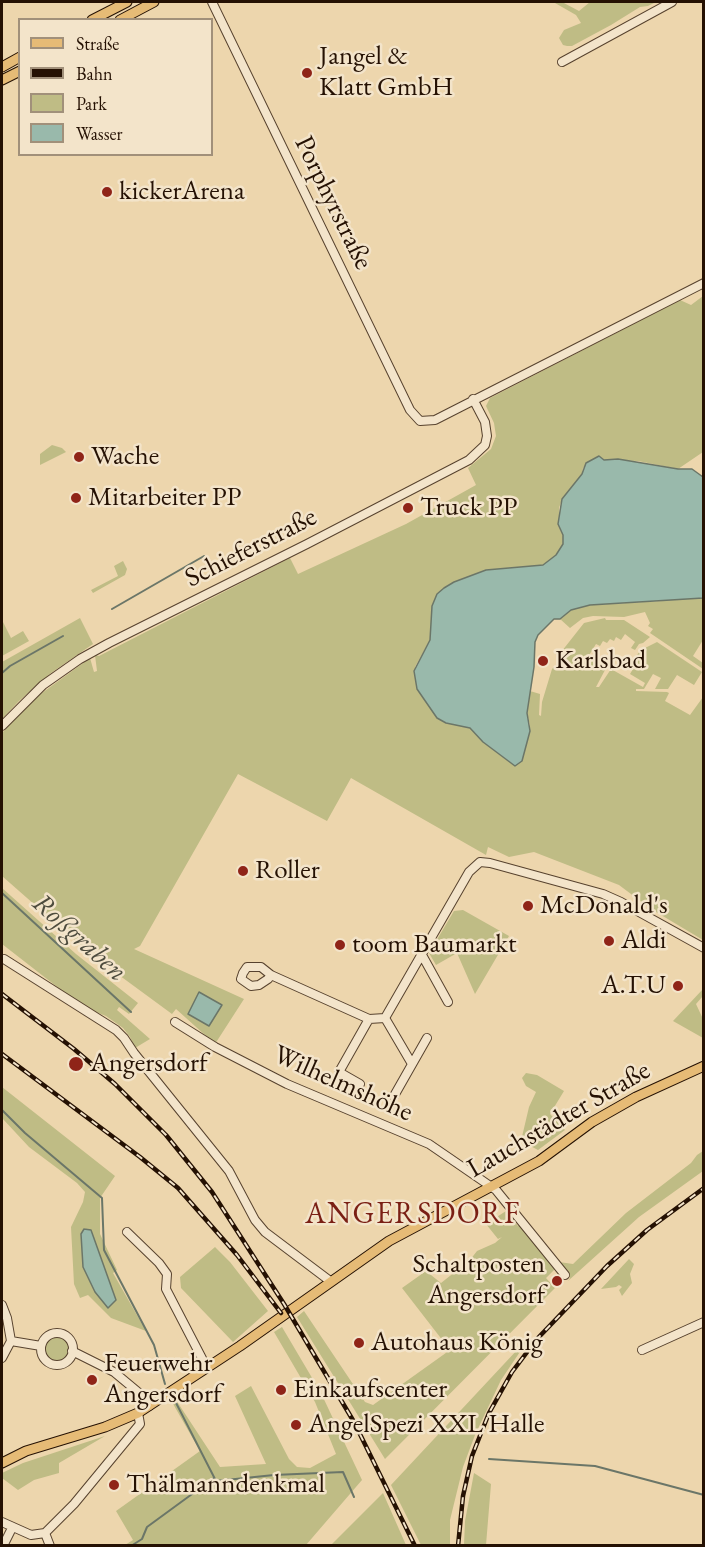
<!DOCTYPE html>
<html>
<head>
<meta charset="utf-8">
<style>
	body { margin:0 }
	#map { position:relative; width:705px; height:1547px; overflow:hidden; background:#edd6ad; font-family:"EB Garamond",serif }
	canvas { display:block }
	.frame { position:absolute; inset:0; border:3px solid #251103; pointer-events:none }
	.legend { position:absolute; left:18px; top:18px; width:195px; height:138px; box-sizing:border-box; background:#f3e4ca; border:2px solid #a1907a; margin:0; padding:8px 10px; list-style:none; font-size:18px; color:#251103 }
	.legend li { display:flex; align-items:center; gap:12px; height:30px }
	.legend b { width:30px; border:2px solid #a1907a }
</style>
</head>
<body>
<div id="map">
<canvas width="705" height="1547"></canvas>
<div class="frame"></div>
<ul class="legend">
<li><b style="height:8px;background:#e6bb76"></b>Straße</li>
<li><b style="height:8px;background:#251103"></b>Bahn</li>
<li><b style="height:16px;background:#bfbc85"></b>Park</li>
<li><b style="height:16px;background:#99b9ab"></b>Wasser</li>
</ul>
</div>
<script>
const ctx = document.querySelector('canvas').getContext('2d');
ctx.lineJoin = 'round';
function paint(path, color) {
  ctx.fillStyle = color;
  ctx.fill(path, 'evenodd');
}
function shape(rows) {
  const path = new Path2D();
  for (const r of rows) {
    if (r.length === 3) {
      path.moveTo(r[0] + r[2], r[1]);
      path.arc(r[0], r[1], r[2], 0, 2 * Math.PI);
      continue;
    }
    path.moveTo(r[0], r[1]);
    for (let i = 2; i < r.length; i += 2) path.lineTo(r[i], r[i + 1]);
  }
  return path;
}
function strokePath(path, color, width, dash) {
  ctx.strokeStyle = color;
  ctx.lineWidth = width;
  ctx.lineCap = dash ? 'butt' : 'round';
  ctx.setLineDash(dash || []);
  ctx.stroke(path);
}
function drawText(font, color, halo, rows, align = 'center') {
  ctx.font = font + ' "EB Garamond",serif';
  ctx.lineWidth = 5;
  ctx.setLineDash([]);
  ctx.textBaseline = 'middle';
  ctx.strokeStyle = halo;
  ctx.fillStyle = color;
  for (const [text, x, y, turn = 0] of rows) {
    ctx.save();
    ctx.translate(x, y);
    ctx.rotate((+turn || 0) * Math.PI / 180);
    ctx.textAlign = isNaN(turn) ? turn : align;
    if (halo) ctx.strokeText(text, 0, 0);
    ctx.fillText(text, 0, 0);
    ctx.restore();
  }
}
paint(shape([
	[557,2,562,2,579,11,590,2,656,2,648,6,640,7,611,25,572,46,567,46,563,45,559,38,564,30,581,23,576,15,555,3],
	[703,296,703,452,678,469,638,461,604,460,600,457,583,468,582,474,562,499,559,508,560,530,563,535,563,544,556,555,543,565,486,570,454,582,444,588,431,623,430,640,415,667,422,697,446,723,470,728,483,742,515,766,530,725,527,713,530,691,540,694,539,715,541,716,542,702,552,669,556,665,558,656,584,623,605,618,606,620,624,620,650,637,643,643,639,644,635,650,631,648,635,642,625,634,621,640,616,637,614,641,610,639,607,643,603,641,600,646,596,644,588,657,605,670,596,687,599,687,611,669,643,687,645,683,630,674,636,664,632,661,641,650,657,642,702,672,694,685,677,675,668,689,655,689,661,678,653,674,644,689,636,689,636,691,667,692,669,693,665,701,690,715,703,697,703,940,651,909,619,885,534,852,509,857,488,847,486,855,351,778,327,821,238,774,140,946,134,949,244,999,215,1044,176,1009,172,1014,93,956,2,876,2,733,35,698,90,658,94,672,97,671,95,655,99,656,290,558,298,574,406,524,476,485,468,468,491,449,496,436,494,423,486,406,490,398,680,300,691,305],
	[52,445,62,448,66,452,40,465,40,454],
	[123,561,127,569,125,575,93,593,91,590,118,576,114,566],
	[685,598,703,598,703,640,693,656,703,663,703,669,650,633,653,629,648,626,650,623,645,612,624,617,593,616,583,618,570,628,560,619,571,610,590,605,662,601],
	[80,618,93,644,51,673,19,701,2,719,2,662],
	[2,620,11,638,23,631,29,641,2,656],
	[2,888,76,954,138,1003,129,1014,119,1007,117,1010,150,1039,135,1048,130,1037,123,1028,106,1016,83,1007,2,944],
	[463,910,509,936,475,994,457,953,436,965,429,953,454,911],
	[703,989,703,996,696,1004,703,1019,703,1038,673,1021],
	[526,1073,537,1075,564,1091,550,1114,565,1130,538,1150,521,1141,529,1107,536,1092,526,1086,522,1078],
	[2,1087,115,1176,100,1198,100,1234,117,1270,113,1273,146,1331,111,1318,88,1295,80,1298,74,1284,71,1227,83,1202,85,1192,77,1183,29,1147,2,1118],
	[91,1230,99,1255,116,1300,95,1292,83,1267,81,1234],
	[703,1151,703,1171,639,1217,568,1281,570,1278,559,1262,573,1264,626,1213,691,1163,697,1155],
	[506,1211,518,1226,521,1224,556,1268,546,1278,555,1288,385,1459,297,1317,304,1311,365,1402,373,1405,450,1350,402,1288,426,1271,441,1283,470,1260,477,1251,495,1243,502,1237,498,1239,486,1224],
	[215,1247,230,1262,268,1311,233,1342,181,1288,180,1277],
	[629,1259,634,1264,630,1274,632,1283,622,1296,619,1290,622,1287,619,1285,616,1287,601,1289],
	[282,1327,321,1393,362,1480,306,1545,125,1545,133,1540,116,1511,200,1451,172,1402,176,1400,220,1467,266,1464,235,1396,251,1386,289,1459,297,1467,310,1468,336,1454,315,1402,274,1332],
	[532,1334,501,1380,475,1435,463,1467,450,1520,450,1545,421,1545,391,1485],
	[57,1349,13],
	[105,1436,59,1463,59,1473,34,1480,18,1490,2,1478,2,1473,23,1463],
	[474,1473,491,1484,486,1545,464,1545,465,1521],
	[383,1493,406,1545,331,1545]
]), '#bfbc85');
const water = shape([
	[599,456,604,460,618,459,678,469,692,469,703,477,703,598,590,605,571,610,560,619,554,619,538,635,535,642,534,667,527,713,530,731,522,761,515,766,483,742,470,728,446,723,437,718,417,689,414,671,430,640,432,606,437,594,444,588,454,582,486,570,543,565,556,555,563,544,563,535,558,524,562,499,582,474,586,463,599,456],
	[199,992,222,1005,209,1026,188,1014,199,992],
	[84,1229,91,1230,116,1300,108,1308,95,1292,83,1267,81,1234,84,1229]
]);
paint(water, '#99b9ab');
strokePath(water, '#6b7668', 1.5);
strokePath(shape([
	[112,609,204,556],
	[2,673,10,666,63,636],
	[2,893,131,1012],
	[2,1110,25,1133,102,1198,104,1250,154,1345,165,1384],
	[173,1397,216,1481,274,1475,343,1472,354,1497],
	[489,1459,595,1466,704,1495],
	[131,1546,142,1539,147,1527,214,1478]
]), '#6b7668', 2);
const minor = shape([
	[212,2,410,410,420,421,435,420,704,283],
	[562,62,672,2],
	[2,726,43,685,80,659,109,643,307,544,469,460,485,445,487,436,485,422,473,399],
	[422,955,448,1002],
	[4,959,116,1030,124,1038,134,1053,229,1171,255,1220,265,1232,330,1281],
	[271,975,268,979,259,985,251,986,241,979,243,973,247,967,261,967,271,975,369,1019,385,1018,469,872,480,862,490,863,603,894,621,902,704,948],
	[385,1018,412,1064],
	[175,1022,215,1047,287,1084,429,1144,496,1190,565,1275],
	[360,1084,339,1072,369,1019],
	[394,1096,427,1038],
	[127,1232,159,1263,167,1274,166,1289,207,1368],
	[2,1305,7,1318,11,1341],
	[57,1349,16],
	[11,1341,41,1346],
	[642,1350,704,1322],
	[72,1351,114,1372,138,1392,149,1406],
	[2,1358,11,1341],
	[2,1522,31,1535,45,1533,74,1504,140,1424,138,1413],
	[45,1533,50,1546],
	[3,1546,12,1528]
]);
const major = shape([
	[92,20,127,2],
	[120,20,154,2],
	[2,67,20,57],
	[2,80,20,71],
	[2,1463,26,1451,105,1427,138,1413,240,1346,389,1241,539,1161,592,1122,636,1097,704,1066]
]);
strokePath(minor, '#57422e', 10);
strokePath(major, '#251103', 11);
strokePath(minor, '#f3e4ca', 8);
strokePath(major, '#e6bb76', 9);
const rail = shape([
	[2,994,74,1049,115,1084,166,1135,212,1192,284,1304,354,1422,415,1546],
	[2,1054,140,1157,178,1188,237,1255,281,1313],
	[458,1546,463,1496,472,1456,489,1413,512,1372,537,1339,607,1266,647,1230,704,1188]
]);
strokePath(rail, '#251103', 4.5);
strokePath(rail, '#f3e4ca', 2, [7]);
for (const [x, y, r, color] of [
	[307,73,6,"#8f2418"],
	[107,192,6,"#8f2418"],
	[79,457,6,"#8f2418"],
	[76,498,6,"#8f2418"],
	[408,508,6,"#8f2418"],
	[543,661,6,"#8f2418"],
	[243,871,6,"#8f2418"],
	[528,906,6,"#8f2418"],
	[609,941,6,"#8f2418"],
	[340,945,6,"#8f2418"],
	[678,986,6,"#8f2418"],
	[76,1064,8,"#8f2418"],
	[557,1281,6,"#8f2418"],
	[359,1343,6,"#8f2418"],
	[92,1380,6,"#8f2418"],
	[281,1390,6,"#8f2418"],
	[296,1425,6,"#8f2418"],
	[114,1485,6,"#8f2418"]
]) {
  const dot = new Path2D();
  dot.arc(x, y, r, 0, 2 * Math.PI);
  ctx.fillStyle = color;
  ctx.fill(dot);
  strokePath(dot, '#f3e4ca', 2);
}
drawText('27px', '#251103', '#f3e4ca', [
	["Jangel &",319,57],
	["Klatt GmbH",319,88],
	["kickerArena",119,192],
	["Wache",91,457],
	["Mitarbeiter PP",88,498],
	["Truck PP",420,508],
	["Karlsbad",555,661],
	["Roller",255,871],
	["McDonald's",540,906],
	["Aldi",621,941],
	["toom Baumarkt",352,945],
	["A.T.U",666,986,"right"],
	["Angersdorf",90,1064],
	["Schaltposten",545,1265,"right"],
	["Angersdorf",545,1296,"right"],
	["Autohaus König",371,1343],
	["Feuerwehr",104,1364],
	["Angersdorf",104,1395],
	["Einkaufscenter",293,1390],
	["AngelSpezi XXL Halle",308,1425],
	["Thälmanndenkmal",126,1485]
], 'left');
drawText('27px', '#251103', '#f3e4ca', [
	["Porphyrstraße",333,203,64],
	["Schieferstraße",251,548,-27],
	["Wilhelmshöhe",343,1084,24],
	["Lauchstädter Straße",559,1120,-30]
]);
drawText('italic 28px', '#4e4c3e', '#f3e4ca', [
	["Roßgraben",79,938,42]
]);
ctx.letterSpacing = '1.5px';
drawText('30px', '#7a1f14', '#f3e4ca', [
	["ANGERSDORF",413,1215]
]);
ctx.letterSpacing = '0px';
</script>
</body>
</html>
